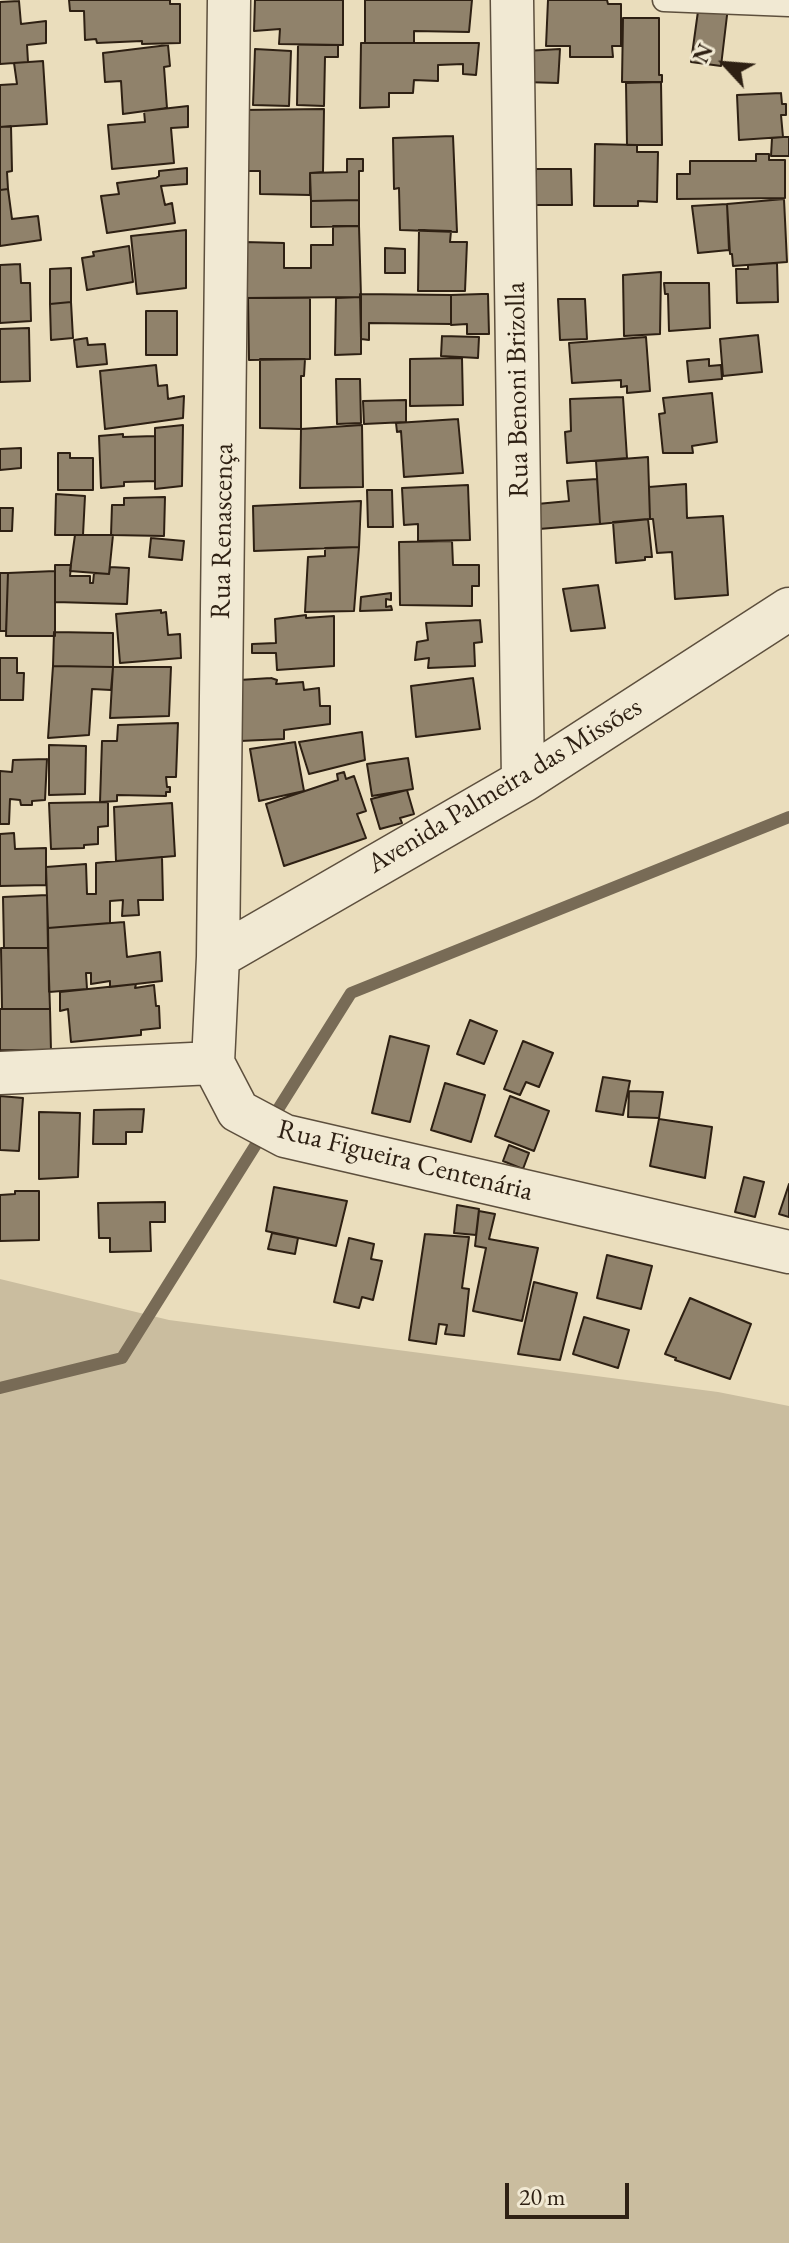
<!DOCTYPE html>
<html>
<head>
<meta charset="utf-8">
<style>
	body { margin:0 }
	#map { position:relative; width:789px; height:2243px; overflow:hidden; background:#eaddbc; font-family:"EB Garamond",serif }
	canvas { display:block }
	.north { position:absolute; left:685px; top:24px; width:80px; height:80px; -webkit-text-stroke:6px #f1e9d3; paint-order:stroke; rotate:296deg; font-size:22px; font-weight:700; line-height:32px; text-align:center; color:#2e2013 }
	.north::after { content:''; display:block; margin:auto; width:28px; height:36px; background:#2e2013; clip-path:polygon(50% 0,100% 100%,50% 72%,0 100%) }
	.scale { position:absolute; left:505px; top:2183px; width:124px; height:36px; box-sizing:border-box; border:4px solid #2e2013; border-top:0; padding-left:10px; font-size:24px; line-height:28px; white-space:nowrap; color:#2e2013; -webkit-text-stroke:6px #f1e9d3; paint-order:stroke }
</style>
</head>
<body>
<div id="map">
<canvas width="789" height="2243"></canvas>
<div class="north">N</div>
<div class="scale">20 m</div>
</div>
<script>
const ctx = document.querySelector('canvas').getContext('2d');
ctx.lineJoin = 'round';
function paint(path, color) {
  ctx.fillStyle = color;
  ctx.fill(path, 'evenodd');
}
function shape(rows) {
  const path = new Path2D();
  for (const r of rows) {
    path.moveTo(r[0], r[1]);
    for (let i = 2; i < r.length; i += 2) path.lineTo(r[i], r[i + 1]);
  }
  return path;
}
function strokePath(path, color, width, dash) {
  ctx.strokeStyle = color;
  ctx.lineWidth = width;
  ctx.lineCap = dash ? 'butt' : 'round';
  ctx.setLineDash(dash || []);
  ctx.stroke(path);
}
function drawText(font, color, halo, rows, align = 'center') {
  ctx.font = font + ' "EB Garamond",serif';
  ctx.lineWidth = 7;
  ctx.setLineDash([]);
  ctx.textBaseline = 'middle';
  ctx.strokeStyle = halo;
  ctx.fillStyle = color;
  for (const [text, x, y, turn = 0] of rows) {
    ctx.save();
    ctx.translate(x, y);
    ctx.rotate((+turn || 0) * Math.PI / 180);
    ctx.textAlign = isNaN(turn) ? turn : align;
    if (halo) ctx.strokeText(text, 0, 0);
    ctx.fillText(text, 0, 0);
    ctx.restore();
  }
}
paint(shape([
	[0,1279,169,1320,718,1392,789,1406,789,2243,0,2243]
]), '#cabd9f');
strokePath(shape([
	[0,1388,122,1358,351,993,789,817]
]), '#786b56', 12);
const building = shape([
	[69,0,170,0,170,4,180,4,180,43,142,44,142,41,97,43,96,39,85,40,84,11,70,11,69,0],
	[255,0,343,0,343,45,279,44,280,29,254,31,255,0],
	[365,0,472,0,469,32,414,31,414,43,365,43,365,0],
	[548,0,607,0,608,4,621,4,621,46,612,46,613,57,570,57,570,46,546,46,548,0],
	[19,1,21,24,46,21,46,43,27,45,28,62,0,64,0,2,19,1],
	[699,4,728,7,721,66,691,62,699,4],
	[623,18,659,18,659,75,662,75,662,82,622,82,623,18],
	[361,43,479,43,476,75,463,74,463,64,438,65,438,81,414,80,413,93,389,93,389,107,360,108,361,43],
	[168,45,170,66,164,67,167,108,123,114,121,81,105,82,103,53,168,45],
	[298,45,338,45,338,57,325,57,324,106,297,105,298,45],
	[255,49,291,51,289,106,253,105,255,49],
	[560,49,558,83,524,82,525,51,560,49],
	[43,61,47,124,0,127,0,85,17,84,14,63,43,61],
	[661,82,662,145,627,145,626,83,661,82],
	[781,93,782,104,786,104,786,115,781,115,783,137,739,140,737,95,781,93],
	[188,106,188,127,171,128,174,163,112,169,108,125,145,122,144,111,188,106],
	[324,109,323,172,310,173,310,195,260,194,260,171,244,171,242,110,324,109],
	[11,126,12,171,7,172,8,189,0,190,0,127,11,126],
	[453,136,457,232,400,230,399,188,394,189,393,138,453,136],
	[783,137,789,137,789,156,771,156,772,138,783,137],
	[595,144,637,145,637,152,658,152,657,202,638,201,638,206,594,206,595,144],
	[756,154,769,154,769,160,785,160,785,198,677,199,677,174,690,174,690,161,756,161,756,154],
	[347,159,363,159,363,171,359,171,359,200,311,201,310,173,347,172,347,159],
	[187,168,187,184,161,186,165,205,172,203,175,223,107,233,101,196,119,194,117,183,156,178,159,176,159,171,187,168],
	[536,169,571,169,572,205,536,205,536,169],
	[8,189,12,219,38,216,41,240,0,246,0,190,8,189],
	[784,199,787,262,733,266,732,254,730,254,727,204,784,199],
	[359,200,359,226,311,227,311,201,359,200],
	[727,204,729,250,698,253,692,206,727,204],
	[333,226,359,226,361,297,244,298,244,242,284,243,284,268,311,268,311,245,333,245,333,226],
	[186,230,186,288,137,294,131,236,186,230],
	[419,230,451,231,450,242,467,242,465,291,418,291,419,230],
	[129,246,133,282,87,290,82,258,94,256,93,252,129,246],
	[385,248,405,249,405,273,385,273,385,248],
	[777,263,778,302,737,303,736,269,748,269,748,265,777,263],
	[20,264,21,283,30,283,31,321,0,323,0,265,20,264],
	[71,268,71,302,50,304,50,269,71,268],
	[661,272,660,334,624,336,623,275,661,272],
	[664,283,709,283,710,328,669,331,668,294,665,294,664,283],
	[360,294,451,295,451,324,369,323,369,340,361,339,360,294],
	[482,294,488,294,489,334,467,334,467,324,451,325,451,295,482,294],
	[361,297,361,354,335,355,336,298,361,297],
	[248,298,310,298,310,359,249,360,248,298],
	[558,299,585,299,587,339,560,340,558,299],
	[71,302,73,338,51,340,50,304,71,302],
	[146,311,177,311,177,355,146,355,146,311],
	[29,328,30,381,0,382,0,329,29,328],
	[758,335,762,372,723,376,720,339,758,335],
	[442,336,479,337,478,358,441,356,442,336],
	[646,337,650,391,627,393,627,386,621,387,621,380,572,383,569,343,646,337],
	[87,338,88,345,105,344,107,364,77,367,74,340,87,338],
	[462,358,463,405,410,406,410,359,462,358],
	[260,359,305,359,304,376,301,376,301,429,260,428,260,359],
	[709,359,709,366,721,365,722,379,689,382,687,361,709,359],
	[156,365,158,386,167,385,168,399,184,396,183,418,105,429,100,371,156,365],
	[336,379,360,379,361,423,337,424,336,379],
	[712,393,717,442,692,446,693,453,663,453,659,414,665,413,663,398,712,393],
	[623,397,627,458,567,463,565,432,571,431,570,399,623,397],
	[406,400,406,422,364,424,363,401,406,400],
	[458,419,463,473,404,477,401,431,397,432,396,423,458,419],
	[183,425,182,486,155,489,155,428,183,425],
	[362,425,363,487,300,488,301,429,362,425],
	[123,434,123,437,155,436,155,481,124,482,124,486,101,488,99,436,123,434],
	[21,448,21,468,0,470,0,449,21,448],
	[58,453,70,453,70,458,93,458,93,490,58,490,58,453],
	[648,457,650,519,600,524,596,461,648,457],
	[597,479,600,524,539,529,537,504,569,501,567,481,597,479],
	[686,484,687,518,723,516,728,595,675,599,672,552,657,553,653,519,650,519,649,487,686,484],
	[468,485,470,540,418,541,418,524,404,525,402,488,468,485],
	[367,490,392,490,393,527,368,527,367,490],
	[56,494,85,496,83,535,55,535,56,494],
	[165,497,164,536,111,535,112,505,124,505,124,498,165,497],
	[361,501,359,547,254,551,253,506,361,501],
	[0,508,13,508,12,531,0,531,0,508],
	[648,519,652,557,645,557,645,560,616,563,613,522,648,519],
	[75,535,113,535,109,574,70,571,75,535],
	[151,538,184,541,182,560,149,557,151,538],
	[452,541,453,565,479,565,479,586,472,586,472,606,400,605,399,542,452,541],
	[359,547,354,611,305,612,308,557,325,556,325,548,359,547],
	[55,565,71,565,70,576,90,576,90,583,93,583,94,573,109,574,110,567,129,568,127,604,55,602,55,565],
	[55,571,55,636,6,636,8,573,55,571],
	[0,573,8,573,6,631,0,631,0,573],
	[598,585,605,628,571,631,563,589,598,585],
	[391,593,391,600,386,599,386,607,391,606,392,610,360,611,361,597,391,593],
	[161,610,161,613,166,612,168,635,180,634,181,658,120,663,116,614,161,610],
	[306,615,306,618,334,616,334,666,277,670,276,653,252,653,252,644,276,643,275,619,306,615],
	[480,620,482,642,474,643,475,666,428,668,429,658,415,660,417,642,428,640,426,623,480,620],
	[54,632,113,633,113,667,53,666,54,632],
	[0,658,17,658,17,673,24,673,23,700,0,700,0,658],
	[53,666,113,667,111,690,92,689,89,735,48,738,53,666],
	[113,667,171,667,169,716,110,718,113,667],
	[271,678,277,680,276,684,303,682,304,690,319,688,320,706,330,706,330,724,284,730,284,739,240,741,239,680,271,678],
	[473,678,480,729,416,737,411,686,473,678],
	[178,723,176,777,166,777,167,787,170,787,170,792,166,792,166,796,117,795,117,801,100,802,102,741,117,741,118,725,178,723],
	[362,732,365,760,309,774,299,742,362,732],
	[295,742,304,791,259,801,250,749,295,742],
	[49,745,86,746,85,794,49,795,49,745],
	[408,758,413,789,372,796,367,764,408,758],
	[47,759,45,800,32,801,32,805,21,805,20,800,10,799,9,824,0,824,0,771,12,772,13,760,47,759],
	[344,772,346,779,354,776,366,811,357,814,366,838,284,866,266,804,338,780,337,774,344,772],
	[407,790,414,814,400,818,402,823,380,829,371,799,407,790],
	[108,802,108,826,98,827,98,844,84,845,84,848,51,849,49,803,108,802],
	[172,803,175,856,116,861,114,807,172,803],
	[14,833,15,849,46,848,46,885,0,886,0,834,14,833],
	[162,857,163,900,138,900,139,915,122,916,123,900,110,901,110,923,48,928,46,867,86,864,87,894,96,894,96,863,162,857],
	[47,895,48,948,4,948,3,897,47,895],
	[124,922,127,957,160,952,162,981,110,987,110,981,91,984,91,973,86,973,87,989,49,992,48,928,124,922],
	[1,948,48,948,50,1009,2,1009,1,948],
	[136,984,135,988,154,985,156,1006,159,1006,160,1028,141,1030,141,1035,71,1042,68,1009,60,1011,60,992,136,984],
	[0,1009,50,1009,51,1051,0,1050,0,1009],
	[470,1020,497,1031,484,1064,457,1054,470,1020],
	[390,1036,429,1046,410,1122,372,1113,390,1036],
	[523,1041,553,1053,539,1087,526,1082,520,1095,504,1089,523,1041],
	[603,1077,630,1081,623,1115,596,1111,603,1077],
	[445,1083,485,1095,471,1142,431,1130,445,1083],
	[629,1091,663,1092,659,1118,628,1117,629,1091],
	[0,1096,23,1098,19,1151,0,1150,0,1096],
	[510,1096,549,1111,534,1151,495,1136,510,1096],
	[144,1109,142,1132,126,1132,126,1144,93,1144,94,1110,144,1109],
	[39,1112,80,1113,78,1177,39,1179,39,1112],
	[659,1119,712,1127,705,1178,650,1166,659,1119],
	[509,1145,529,1153,523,1169,503,1161,509,1145],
	[744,1177,764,1182,755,1217,735,1212,744,1177],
	[789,1184,789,1217,779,1214,789,1184],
	[274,1187,347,1201,336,1246,266,1231,274,1187],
	[15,1191,39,1191,39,1240,0,1241,0,1195,15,1194,15,1191],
	[165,1202,165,1222,150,1222,151,1251,110,1252,110,1238,99,1238,98,1203,165,1202],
	[457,1205,479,1209,476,1235,454,1233,457,1205],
	[479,1211,495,1214,489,1239,538,1248,522,1321,473,1311,486,1248,475,1246,479,1211],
	[272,1233,298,1238,295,1254,268,1249,272,1233],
	[425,1234,469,1237,462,1288,469,1289,464,1336,445,1334,447,1325,439,1324,436,1344,409,1340,425,1234],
	[349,1238,374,1244,371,1259,382,1261,373,1300,362,1297,359,1308,334,1302,349,1238],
	[607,1255,652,1266,641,1309,597,1298,607,1255],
	[534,1282,577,1293,560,1360,518,1354,534,1282],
	[690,1298,751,1324,730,1379,675,1360,676,1358,665,1354,690,1298],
	[584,1317,629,1330,618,1368,573,1354,584,1317]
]);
paint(building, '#90826b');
strokePath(building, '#2e2013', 2);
const service = shape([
	[664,0,789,5]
]);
const minor = shape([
	[512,0,523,781],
	[218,957,523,781,789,609],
	[213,1063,218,957,229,0],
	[213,1063,238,1111,285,1136,789,1252],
	[0,1073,213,1063]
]);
strokePath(service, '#5d4f3d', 25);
strokePath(minor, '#5d4f3d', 45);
strokePath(service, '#f1e9d3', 22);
strokePath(minor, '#f1e9d3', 42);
drawText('28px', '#2e2013', '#f1e9d3', [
	["Rua Benoni Brizolla",518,390,-91],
	["Rua Renascença",223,531,-89],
	["Avenida Palmeira das Missões",505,786,-31],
	["Rua Figueira Centenária",405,1161,14]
]);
</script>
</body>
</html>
